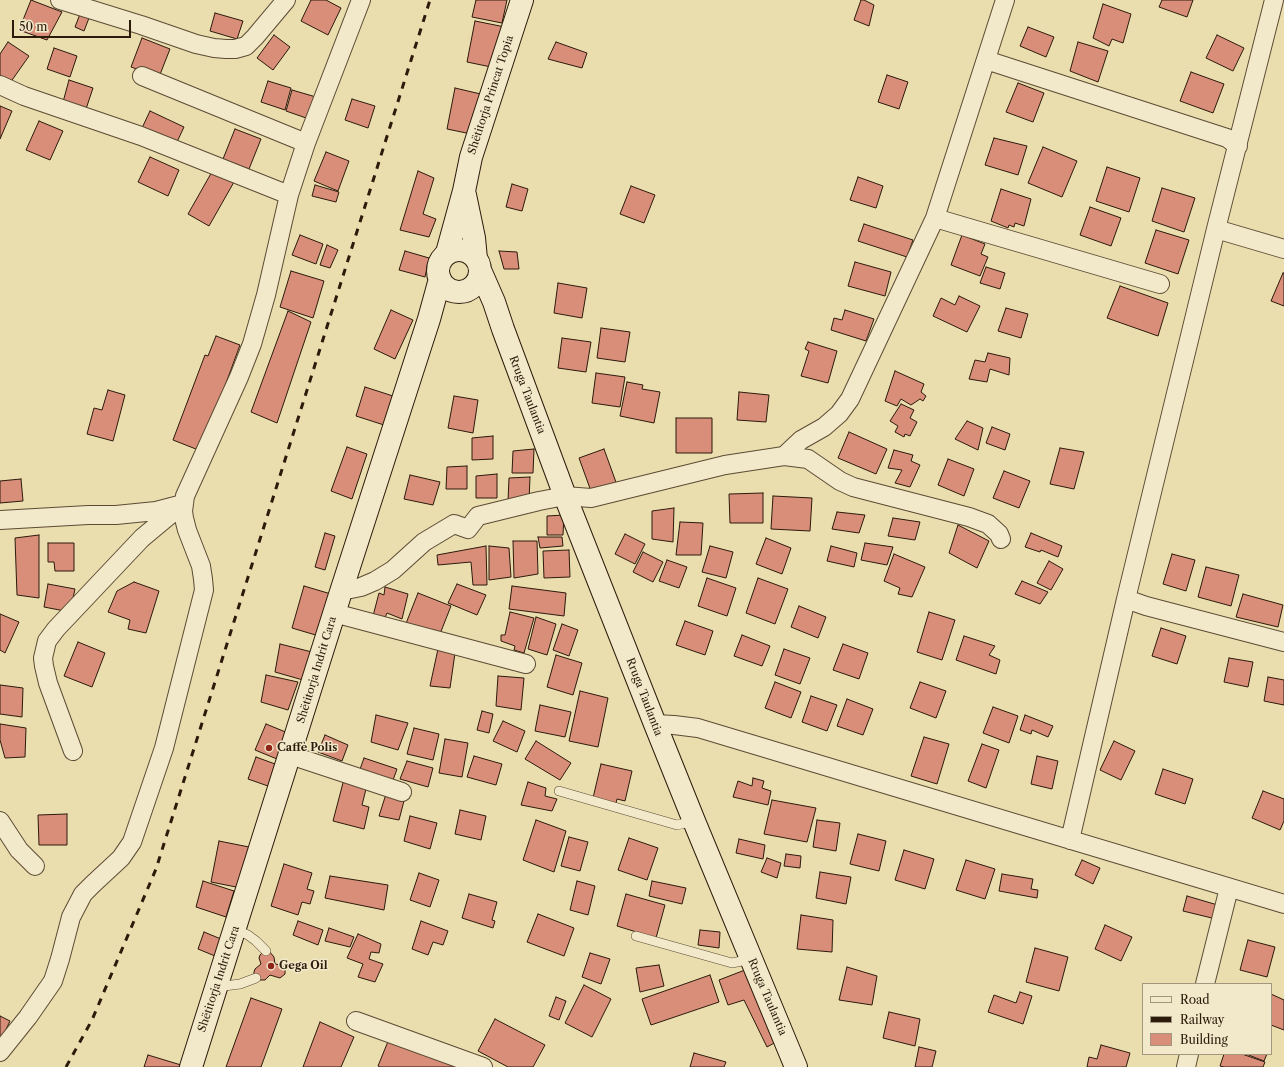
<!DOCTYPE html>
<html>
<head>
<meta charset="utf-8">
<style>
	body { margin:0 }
	#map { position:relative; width:1284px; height:1067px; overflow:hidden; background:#eaddae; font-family:"Libre Caslon Text",serif }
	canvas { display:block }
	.legend { position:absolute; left:1142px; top:983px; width:130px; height:72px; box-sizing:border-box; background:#f1e9ca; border:1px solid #a2967e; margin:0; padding:5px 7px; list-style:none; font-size:12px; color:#2c1a0b }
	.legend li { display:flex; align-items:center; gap:8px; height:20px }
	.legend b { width:20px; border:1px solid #a2967e }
	.scale { position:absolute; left:12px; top:20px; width:119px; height:18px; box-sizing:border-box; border:2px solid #2c1a0b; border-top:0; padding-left:5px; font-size:12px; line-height:14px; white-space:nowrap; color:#2c1a0b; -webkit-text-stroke:3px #f1e9ca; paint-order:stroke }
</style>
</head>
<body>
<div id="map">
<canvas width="1284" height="1067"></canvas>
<ul class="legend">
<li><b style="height:5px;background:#f1e9ca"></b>Road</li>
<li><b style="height:5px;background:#2c1a0b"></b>Railway</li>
<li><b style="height:11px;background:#d88e79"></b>Building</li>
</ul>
<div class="scale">50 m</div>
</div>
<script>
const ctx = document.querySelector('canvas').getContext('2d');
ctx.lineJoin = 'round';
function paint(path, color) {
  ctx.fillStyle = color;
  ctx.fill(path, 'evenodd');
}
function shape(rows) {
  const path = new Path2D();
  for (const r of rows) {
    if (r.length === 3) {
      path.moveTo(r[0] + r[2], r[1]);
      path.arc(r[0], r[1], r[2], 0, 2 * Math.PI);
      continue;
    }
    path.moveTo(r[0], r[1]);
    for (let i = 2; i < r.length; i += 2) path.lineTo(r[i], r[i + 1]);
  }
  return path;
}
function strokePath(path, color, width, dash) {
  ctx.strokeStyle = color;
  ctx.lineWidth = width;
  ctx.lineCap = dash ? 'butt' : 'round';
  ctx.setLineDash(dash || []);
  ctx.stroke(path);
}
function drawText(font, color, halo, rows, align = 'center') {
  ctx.font = font + ' "Libre Caslon Text",serif';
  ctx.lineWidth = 3;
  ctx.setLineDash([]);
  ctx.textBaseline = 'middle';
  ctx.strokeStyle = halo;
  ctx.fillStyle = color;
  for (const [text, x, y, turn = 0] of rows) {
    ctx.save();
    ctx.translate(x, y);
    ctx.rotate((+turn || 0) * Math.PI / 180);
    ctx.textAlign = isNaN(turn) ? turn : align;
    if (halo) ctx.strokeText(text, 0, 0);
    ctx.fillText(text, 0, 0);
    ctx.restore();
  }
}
const building = shape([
	[31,0,62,12,47,40,19,30,31,0],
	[311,0,326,0,341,8,328,35,301,21,311,0],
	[476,0,507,0,502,23,472,17,476,0],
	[861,0,864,0,874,5,869,26,854,20,861,0],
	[1162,0,1193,0,1187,17,1159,7,1162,0],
	[1103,4,1131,14,1123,43,1112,39,1109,46,1093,38,1103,4],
	[215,13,243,21,237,39,210,31,215,13],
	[80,14,89,18,84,31,75,27,80,14],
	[475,21,505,27,496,68,467,62,475,21],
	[1028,27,1054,37,1046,57,1020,46,1028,27],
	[274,35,290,47,273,70,257,58,274,35],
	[1217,35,1244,48,1233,71,1206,58,1217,35],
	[142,38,170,49,159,77,131,67,142,38],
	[8,42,29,56,10,83,0,76,0,54,8,42],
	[556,42,587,53,582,68,548,59,556,42],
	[1078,42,1108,51,1098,82,1070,71,1078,42],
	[54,48,77,56,70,77,47,69,54,48],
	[1191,72,1224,84,1213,113,1180,101,1191,72],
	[887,75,908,82,899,109,878,102,887,75],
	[69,80,93,88,86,109,63,102,69,80],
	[268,81,291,88,285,110,261,102,268,81],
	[1018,83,1044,93,1033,122,1006,112,1018,83],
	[455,88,485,95,476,135,447,129,455,88],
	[292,90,316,97,309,119,286,111,292,90],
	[352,99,375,106,368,128,345,120,352,99],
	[0,106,12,111,0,139,0,106],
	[150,111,184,127,176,144,142,128,150,111],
	[39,121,63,131,50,160,26,150,39,121],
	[235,129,261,139,249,169,223,159,235,129],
	[994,138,1027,146,1018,175,985,165,994,138],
	[1043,147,1077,161,1062,197,1028,183,1043,147],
	[326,152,349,161,338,191,314,181,326,152],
	[150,157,179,170,168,196,138,182,150,157],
	[1107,167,1140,178,1129,212,1096,201,1107,167],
	[213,170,234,182,209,226,188,214,213,170],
	[418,171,434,178,423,214,436,219,429,237,400,230,418,171],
	[858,177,883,186,876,208,850,200,858,177],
	[512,184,528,189,522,211,506,207,512,184],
	[315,185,339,192,336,202,312,196,315,185],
	[631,186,655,195,644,223,620,214,631,186],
	[1162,188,1195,198,1184,232,1152,221,1162,188],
	[1001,189,1031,199,1024,226,1015,223,1014,227,1009,225,1008,228,991,221,1001,189],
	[1090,207,1121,218,1111,246,1080,235,1090,207],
	[864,224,913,240,907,257,858,241,864,224],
	[1156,230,1189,240,1178,274,1145,263,1156,230],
	[300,235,323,244,316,264,292,255,300,235],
	[962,235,985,244,981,254,988,257,980,276,951,265,962,235],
	[327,245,338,250,330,268,320,265,327,245],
	[405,251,429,258,425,277,399,270,405,251],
	[499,251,517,252,519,269,504,269,499,251],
	[855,262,891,272,885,296,848,286,855,262],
	[986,267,1005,273,1000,289,980,283,986,267],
	[291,271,324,281,313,318,280,307,291,271],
	[1283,273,1284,273,1284,306,1271,301,1283,273],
	[558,283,587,288,582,318,554,313,558,283],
	[1120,286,1168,303,1158,336,1107,318,1120,286],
	[959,296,980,306,967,332,933,316,941,298,955,305,959,296],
	[1006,308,1028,314,1021,338,998,331,1006,308],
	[391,310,413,320,395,359,374,349,391,310],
	[845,310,874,319,866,341,831,330,834,318,842,320,845,310],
	[288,311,311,322,277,423,251,412,288,311],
	[601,328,630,332,625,362,597,358,601,328],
	[216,336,240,345,201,451,173,440,205,355,208,356,216,336],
	[562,338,591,342,586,372,558,368,562,338],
	[808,342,837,351,828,383,801,376,809,351,805,349,808,342],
	[988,353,1010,358,1009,375,990,369,987,382,969,379,975,360,985,362,988,353],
	[895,371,924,384,921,392,926,396,923,401,920,399,911,405,901,399,897,406,885,401,895,371],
	[596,373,625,377,620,407,592,403,596,373],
	[627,382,643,385,642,389,660,392,654,423,620,416,627,382],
	[365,387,393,396,384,425,356,416,365,387],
	[108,390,125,395,113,441,87,434,94,408,102,410,108,390],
	[739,392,769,395,766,422,737,420,739,392],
	[454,396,478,400,473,433,448,428,454,396],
	[901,404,914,410,910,418,917,422,910,436,905,434,904,437,895,432,898,426,890,421,901,404],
	[676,418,712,418,712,453,676,453,676,418],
	[967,421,983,428,978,450,955,439,967,421],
	[992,427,1010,434,1005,450,986,443,992,427],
	[849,432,887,449,876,474,838,458,849,432],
	[493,436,493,459,472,460,472,438,493,436],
	[347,447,367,454,352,499,331,491,347,447],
	[1060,448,1084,452,1074,489,1050,484,1060,448],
	[534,449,533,473,512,473,513,451,534,449],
	[604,449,617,485,592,494,579,458,604,449],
	[894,450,913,455,911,461,920,465,910,487,895,483,902,470,888,468,894,450],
	[948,459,974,469,964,496,938,485,948,459],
	[467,466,467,489,446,489,447,467,467,466],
	[1004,471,1030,481,1019,508,993,498,1004,471],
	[497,474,497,498,476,498,476,476,497,474],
	[410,475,440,482,433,505,404,499,410,475],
	[530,477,529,501,508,501,509,478,530,477],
	[21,479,23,501,0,503,0,481,21,479],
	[763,493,763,523,730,523,729,494,763,493],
	[773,496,812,498,810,531,771,529,773,496],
	[674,508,673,542,652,539,652,511,674,508],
	[837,512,865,515,859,533,832,529,837,512],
	[564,515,563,535,547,535,547,516,564,515],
	[893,518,920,522,915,540,888,536,893,518],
	[680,522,703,523,701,555,676,555,680,522],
	[958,525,989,541,977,568,949,553,958,525],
	[325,533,335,536,325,570,315,567,325,533],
	[1031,533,1062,546,1058,557,1041,550,1040,552,1025,547,1031,533],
	[625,534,645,544,635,564,615,554,625,534],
	[39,535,39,598,17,595,15,538,39,535],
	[538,537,562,537,563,546,540,548,538,537],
	[766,538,791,548,782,574,756,564,766,538],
	[513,541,537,541,538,574,514,578,513,541],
	[48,543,74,543,74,571,55,571,54,562,48,562,48,543],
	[865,543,893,547,887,565,861,560,865,543],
	[486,546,487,585,473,585,471,562,438,565,437,555,486,546],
	[489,546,509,548,511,577,489,580,489,546],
	[710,546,733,552,726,578,702,572,710,546],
	[831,546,857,553,854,567,827,561,831,546],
	[569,550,570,577,544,578,543,551,569,550],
	[643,552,663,562,653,582,633,572,643,552],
	[894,554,925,567,912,597,898,594,900,588,884,581,894,554],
	[1172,554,1195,560,1186,591,1163,584,1172,554],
	[667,560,687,567,679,588,659,581,667,560],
	[1049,561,1063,569,1051,590,1037,583,1049,561],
	[1206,567,1239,575,1231,606,1198,597,1206,567],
	[707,578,736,588,727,616,698,606,707,578],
	[758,578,788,589,775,624,746,613,758,578],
	[1022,581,1048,592,1040,604,1015,594,1022,581],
	[134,582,159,591,146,633,128,629,130,620,108,612,117,591,134,582],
	[48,584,75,589,70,612,44,607,48,584],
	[457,584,486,595,477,615,448,603,457,584],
	[304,586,331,594,319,636,292,628,304,586],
	[512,586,566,593,564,616,509,609,512,586],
	[385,587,408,594,402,619,387,613,384,620,373,616,379,593,384,595,385,587],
	[418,593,451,606,438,639,405,626,418,593],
	[1243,594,1283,605,1278,627,1236,617,1243,594],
	[799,606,826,617,818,638,791,627,799,606],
	[510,612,534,618,524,653,514,650,515,646,501,641,501,635,505,635,510,612],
	[929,612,955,620,942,660,917,652,929,612],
	[0,614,19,622,5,653,0,650,0,614],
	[536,617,556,624,547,655,528,649,536,617],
	[685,621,713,631,705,655,676,645,685,621],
	[562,624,578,630,569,656,553,650,562,624],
	[1161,628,1186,636,1177,664,1152,656,1161,628],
	[742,635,770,646,762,666,734,656,742,635],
	[964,636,995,646,989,655,1000,660,996,674,956,660,964,636],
	[78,642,105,653,92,687,64,676,78,642],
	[280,644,312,652,303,680,275,672,280,644],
	[843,644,868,653,859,679,833,670,843,644],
	[438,649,455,653,450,688,430,686,438,649],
	[784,649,810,658,800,684,775,675,784,649],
	[556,655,582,663,573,695,547,687,556,655],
	[1229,658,1253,662,1248,687,1224,682,1229,658],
	[266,675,298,682,288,710,261,702,266,675],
	[498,676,524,678,521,710,496,706,498,676],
	[1268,677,1284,680,1284,705,1264,701,1268,677],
	[775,682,801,692,791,718,765,708,775,682],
	[920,682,946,691,936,718,910,708,920,682],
	[0,685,23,688,22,717,0,714,0,685],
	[580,691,608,698,598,747,569,741,580,691],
	[811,696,837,705,827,731,802,722,811,696],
	[847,699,873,709,863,735,837,726,847,699],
	[540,705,571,712,565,737,535,731,540,705],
	[993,707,1018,716,1009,743,983,733,993,707],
	[482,711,493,714,489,733,477,730,482,711],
	[376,715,408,723,398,750,371,742,376,715],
	[1025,715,1053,726,1048,737,1032,730,1031,734,1020,730,1025,715],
	[503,721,525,731,517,752,493,741,503,721],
	[0,724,26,728,25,757,5,758,0,740,0,724],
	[266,724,288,733,277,759,255,750,266,724],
	[414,728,439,734,433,760,407,754,414,728],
	[325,735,348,745,342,761,318,752,325,735],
	[924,737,949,744,937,784,911,776,924,737],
	[445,739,468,743,462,777,439,773,445,739],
	[536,741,571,763,560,780,525,759,536,741],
	[1114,741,1135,751,1121,780,1100,770,1114,741],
	[982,744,999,750,986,788,968,781,982,744],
	[474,756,502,764,496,785,467,777,474,756],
	[1037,756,1058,761,1052,789,1031,784,1037,756],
	[256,757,275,764,268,786,248,779,256,757],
	[364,758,397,769,392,783,359,772,364,758],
	[407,761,433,768,428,787,400,779,407,761],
	[601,764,632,771,625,801,617,799,616,803,593,798,601,764],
	[1163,769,1193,779,1185,804,1155,794,1163,769],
	[753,778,764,781,762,788,771,791,768,805,733,797,738,781,752,786,753,778],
	[344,779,367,785,362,805,369,807,364,829,333,821,344,779],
	[528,782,546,788,545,796,557,799,552,811,521,805,528,782],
	[387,791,405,797,399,820,379,816,387,791],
	[1263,791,1284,799,1284,821,1280,830,1252,818,1263,791],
	[772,800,816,808,807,842,764,834,772,800],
	[460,810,486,816,481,840,455,834,460,810],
	[67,814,67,845,39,845,38,815,67,814],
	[410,816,437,823,430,849,404,841,410,816],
	[536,820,566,831,554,872,523,860,536,820],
	[817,820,840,823,836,851,813,847,817,820],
	[858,834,886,841,879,871,850,864,858,834],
	[569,837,588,842,580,871,561,866,569,837],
	[629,838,658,848,647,880,618,870,629,838],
	[739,839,765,845,763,859,736,853,739,839],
	[219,841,249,847,241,888,211,882,219,841],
	[904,850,934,859,925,889,895,880,904,850],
	[786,854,801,856,800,868,784,866,786,854],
	[767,858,781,863,777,878,761,872,767,858],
	[966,860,995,869,985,899,956,890,966,860],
	[1082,860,1100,868,1093,884,1075,875,1082,860],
	[284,864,312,873,307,889,314,891,310,904,302,902,298,915,271,906,284,864],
	[820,872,851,877,846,904,816,898,820,872],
	[419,873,439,880,430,907,410,900,419,873],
	[1002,874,1033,879,1031,889,1038,890,1037,898,999,891,1002,874],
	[330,876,388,885,384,910,325,898,330,876],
	[203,881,234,891,226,917,196,907,203,881],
	[577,881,595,886,588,915,570,910,577,881],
	[652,881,686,888,682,904,649,896,652,881],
	[469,894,497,902,492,920,495,921,493,928,462,918,469,894],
	[626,894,665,905,656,938,617,926,626,894],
	[1187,896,1221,906,1216,919,1183,911,1187,896],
	[538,914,574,928,564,956,527,942,538,914],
	[801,915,833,920,832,952,797,949,801,915],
	[298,921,323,930,318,945,293,935,298,921],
	[421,921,448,931,443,945,433,942,428,955,412,949,421,921],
	[1105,925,1132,937,1121,961,1095,949,1105,925],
	[329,928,354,937,350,947,325,941,329,928],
	[700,930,720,932,719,948,698,945,700,930],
	[204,932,221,939,215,956,198,949,204,932],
	[358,934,381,944,379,953,371,952,369,959,383,964,375,982,358,977,363,964,347,958,358,934],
	[1248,940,1275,947,1267,977,1240,970,1248,940],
	[1035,948,1068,957,1059,991,1026,982,1035,948],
	[269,951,274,957,275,964,282,965,285,968,285,974,280,978,270,975,265,980,258,980,254,975,254,972,255,969,261,964,259,958,260,955,263,952,269,951],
	[590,953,610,959,601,984,582,977,590,953],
	[659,965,664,986,640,992,636,968,659,965],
	[847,967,877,976,872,1005,839,1000,847,967],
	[745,970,776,1042,767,1047,744,1000,728,1005,719,980,745,970],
	[710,975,719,1002,651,1025,642,999,710,975],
	[584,985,611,999,592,1037,565,1023,584,985],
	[1020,992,1032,996,1023,1024,988,1012,994,995,1016,1003,1020,992],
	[1271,994,1284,1000,1284,1030,1271,1025,1271,994],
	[556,997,566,1001,559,1020,549,1016,556,997],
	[251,998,282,1009,261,1067,226,1067,251,998],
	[889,1012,920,1019,915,1046,883,1038,889,1012],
	[0,1016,10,1021,0,1042,0,1016],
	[495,1019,545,1045,533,1067,508,1067,478,1051,495,1019],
	[320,1022,354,1037,341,1067,303,1067,320,1022],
	[389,1039,455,1067,380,1067,378,1066,389,1039],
	[1101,1045,1130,1053,1126,1067,1087,1067,1089,1057,1097,1059,1101,1045],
	[919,1047,936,1051,932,1067,915,1067,919,1047],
	[694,1053,726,1062,724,1067,690,1067,694,1053],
	[1224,1054,1242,1054,1265,1062,1263,1067,1224,1067,1220,1066,1224,1054],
	[1246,1054,1267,1054,1264,1061,1246,1054],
	[148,1055,181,1065,181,1067,144,1067,148,1055]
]);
paint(building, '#d88e79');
strokePath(building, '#2c1a0b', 1);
const lane = shape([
	[559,791,677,825,694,821],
	[235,929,248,935,256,941,266,951],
	[636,936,732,963,751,959],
	[216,987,240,984,256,978]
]);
const street = shape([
	[60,0,141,25,196,44,214,48,226,49,235,49,246,46,255,37,286,0],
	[986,60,1227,138,1238,146],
	[142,76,306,143],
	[0,85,24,96,141,136,289,195],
	[935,218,1160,284],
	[1216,229,1284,249],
	[784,456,808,459,840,481,853,487,969,517,988,524,999,534,1001,539],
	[0,520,88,515,116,515,156,511,179,505],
	[342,587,351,589,361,587,375,581,393,570,424,542,454,524,468,529,478,516,539,501,565,496,591,498,725,465,784,456,801,440,824,427,839,414,850,399,935,218,1005,0],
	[1126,599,1216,229,1274,0],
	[334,613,526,664],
	[655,724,674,725,698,728,1284,904],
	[73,751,48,683,44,666,43,658,47,641,56,629,142,538,184,503],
	[290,755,402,792],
	[0,821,19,850,35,866],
	[1070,840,1126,599,1146,606,1284,642],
	[1205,984,1229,888],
	[356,1021,483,1067],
	[0,1052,28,1017,53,981,60,959,71,917,83,894,93,884,121,858,132,842,164,748,204,590,203,579,201,566,187,530,184,518,183,511,185,496,239,377,252,344,266,295,289,195,306,143,361,0],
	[1186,1067,1189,1054]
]);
const secondary = shape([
	[465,195,474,238,476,259],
	[459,271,21],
	[447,253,464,191,471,157,522,0],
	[480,270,494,302,503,329,565,496,655,724,694,821,796,1067],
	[191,1067,338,601,429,319,440,279]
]);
strokePath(lane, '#5c4b34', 10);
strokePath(street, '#5c4b34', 20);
strokePath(secondary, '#2c1a0b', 24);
strokePath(lane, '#f1e9ca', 9);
strokePath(street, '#f1e9ca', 18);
strokePath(secondary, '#f1e9ca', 22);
strokePath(shape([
	[66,1067,92,1020,156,869,430,0]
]), '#2c1a0b', 3, [7, 7]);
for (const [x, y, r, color] of [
	[269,748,4,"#8f2418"],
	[271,966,4,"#8f2418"]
]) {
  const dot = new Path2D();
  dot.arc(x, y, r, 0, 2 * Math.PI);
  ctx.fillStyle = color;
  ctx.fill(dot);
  strokePath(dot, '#f1e9ca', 1.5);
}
drawText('11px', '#2c1a0b', '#f1e9ca', [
	["Shëtitorja Princat Topia",491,95,-72],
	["Rruga Taulantia",527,395,69],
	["Shëtitorja Indrit Cara",317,670,-73],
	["Rruga Taulantia",644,697,69],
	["Shëtitorja Indrit Cara",219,979,-72],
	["Rruga Taulantia",767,997,67]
]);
drawText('bold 11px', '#2c1a0b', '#f1e9ca', [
	["Caffè Polis",277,748],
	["Gega Oil",279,966]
], 'left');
</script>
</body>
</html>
